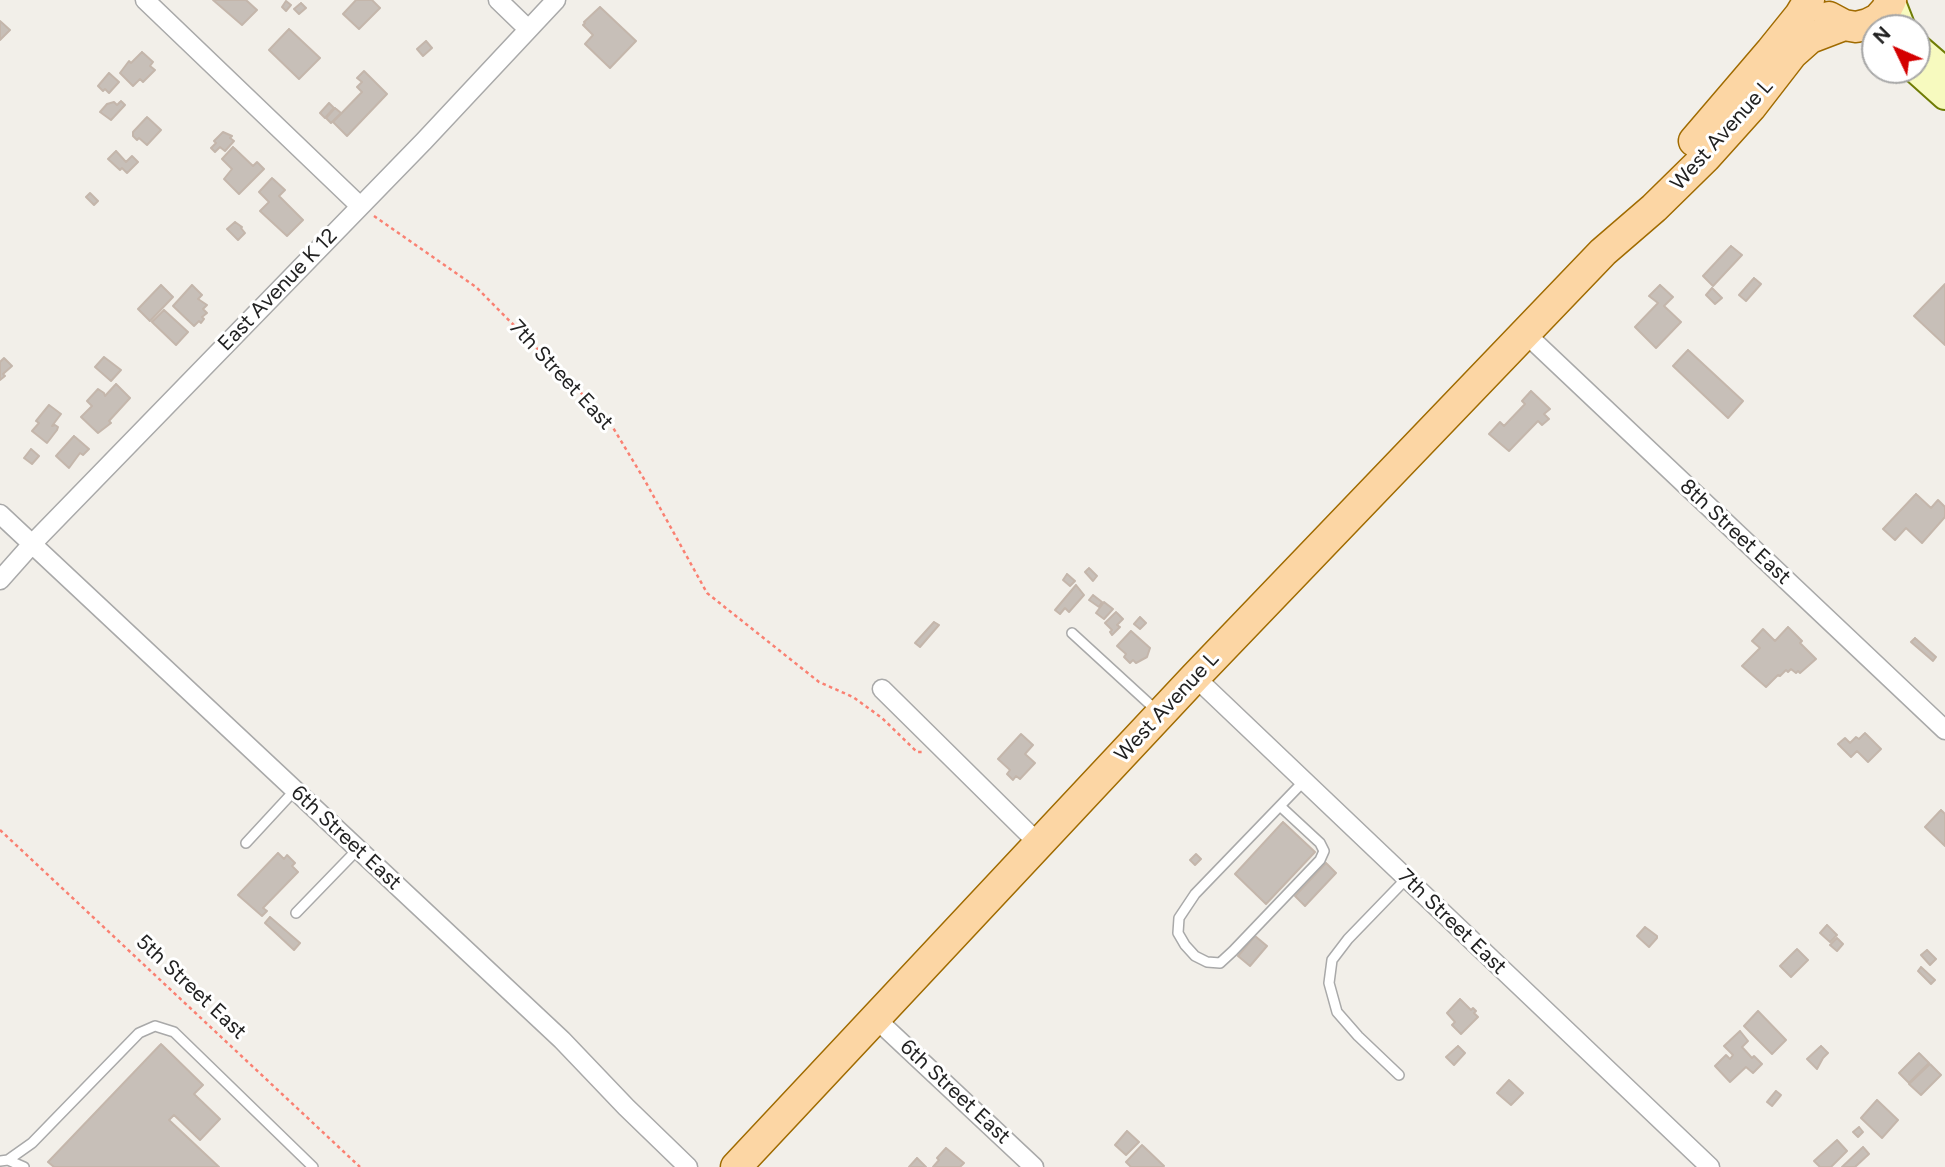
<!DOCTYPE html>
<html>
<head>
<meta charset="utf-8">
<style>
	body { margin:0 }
	#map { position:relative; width:1945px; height:1167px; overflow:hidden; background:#f2efe9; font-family:Figtree,sans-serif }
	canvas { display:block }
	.north { position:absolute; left:1861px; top:14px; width:70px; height:70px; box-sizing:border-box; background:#fff; border:2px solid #a7a7a7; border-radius:50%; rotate:314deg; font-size:19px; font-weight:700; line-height:28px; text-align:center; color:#222 }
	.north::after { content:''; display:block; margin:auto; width:24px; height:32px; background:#d40000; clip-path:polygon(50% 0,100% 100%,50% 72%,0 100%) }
</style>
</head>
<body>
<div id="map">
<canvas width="1945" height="1167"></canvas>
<div class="north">N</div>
</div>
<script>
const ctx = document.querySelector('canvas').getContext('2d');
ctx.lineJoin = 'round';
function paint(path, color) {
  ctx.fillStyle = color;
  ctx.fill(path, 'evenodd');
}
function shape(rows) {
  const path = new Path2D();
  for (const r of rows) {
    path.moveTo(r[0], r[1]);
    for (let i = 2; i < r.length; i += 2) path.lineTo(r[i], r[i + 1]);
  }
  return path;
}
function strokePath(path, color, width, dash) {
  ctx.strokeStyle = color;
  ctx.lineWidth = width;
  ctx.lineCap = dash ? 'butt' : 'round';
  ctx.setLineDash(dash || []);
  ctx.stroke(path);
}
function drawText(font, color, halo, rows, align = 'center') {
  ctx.font = font + ' Figtree,sans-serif';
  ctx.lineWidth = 6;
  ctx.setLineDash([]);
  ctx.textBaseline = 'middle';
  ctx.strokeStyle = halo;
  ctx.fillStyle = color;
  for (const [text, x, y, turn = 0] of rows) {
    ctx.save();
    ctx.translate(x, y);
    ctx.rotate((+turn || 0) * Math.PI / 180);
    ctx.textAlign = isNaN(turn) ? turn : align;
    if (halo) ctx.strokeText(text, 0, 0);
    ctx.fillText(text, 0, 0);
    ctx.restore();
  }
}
const building = shape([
	[213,0,246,0,257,10,242,25,213,0],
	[356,0,372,0,380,8,359,29,343,14,356,0],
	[286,1,291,5,286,11,282,7,286,1],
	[301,3,306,8,299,14,294,9,301,3],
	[600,7,636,41,610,68,585,44,593,35,583,25,585,23,584,22,600,7],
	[0,21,10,30,0,40,0,21],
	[289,29,320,58,299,79,269,50,289,29],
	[426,41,432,48,423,56,417,49,426,41],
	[142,52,153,62,150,66,155,70,143,82,140,79,133,86,120,73,129,61,131,63,142,52],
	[364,71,387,94,347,136,333,122,362,92,357,87,362,82,357,78,364,71],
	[109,73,119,82,109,93,105,89,103,91,98,86,109,73],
	[121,101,125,105,111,120,100,112,107,104,114,102,117,105,121,101],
	[329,103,334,108,325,118,320,113,329,103],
	[335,108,341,113,331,123,326,118,335,108],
	[147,117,161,130,147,145,139,138,137,140,133,136,133,132,147,117],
	[223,132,232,136,230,138,234,141,225,151,220,147,215,152,211,148,216,143,214,141,223,132],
	[233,147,253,166,257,162,264,169,239,194,224,179,232,169,222,159,233,147],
	[116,151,126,162,132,156,138,162,127,173,122,168,120,170,108,159,116,151],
	[272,178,285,190,279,196,303,220,287,236,260,211,269,202,259,192,272,178],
	[90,193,98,201,94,205,86,197,90,193],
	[235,222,242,227,241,228,245,233,238,240,227,229,235,222],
	[1731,246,1742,255,1713,286,1703,276,1731,246],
	[1754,278,1761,284,1746,301,1739,295,1754,278],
	[1945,284,1945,345,1914,316,1945,284],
	[161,285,173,297,150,321,138,309,161,285],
	[192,285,202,295,198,299,207,305,203,309,207,313,202,317,204,319,201,323,199,321,194,326,173,306,192,285],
	[1660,285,1673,297,1664,306,1681,322,1656,348,1635,327,1658,303,1649,296,1660,285],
	[1712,288,1722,298,1715,304,1706,295,1712,288],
	[164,310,188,332,176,345,152,322,164,310],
	[1688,350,1743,401,1728,418,1673,366,1688,350],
	[104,357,121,370,111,381,95,367,104,357],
	[4,358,12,366,3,374,5,376,0,380,0,362,4,358],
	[116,384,130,398,109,421,111,423,98,433,81,417,92,406,87,401,98,389,104,393,105,396,116,384],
	[1531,391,1550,409,1544,414,1549,419,1542,425,1538,421,1509,451,1489,434,1500,422,1504,426,1525,404,1522,401,1531,391],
	[49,405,61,414,52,426,55,425,58,427,57,430,47,443,32,431,39,423,36,421,49,405],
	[74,436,89,449,83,455,80,453,69,468,56,456,74,436],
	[31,449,39,456,32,464,24,458,31,449],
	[1916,494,1931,508,1938,500,1945,507,1945,517,1922,543,1906,528,1895,540,1883,529,1916,494],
	[1089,568,1097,576,1093,581,1085,572,1089,568],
	[1067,574,1075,581,1070,586,1063,580,1067,574],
	[1076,585,1084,595,1069,612,1065,608,1060,614,1055,610,1076,585],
	[1093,595,1102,602,1099,607,1089,600,1093,595],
	[1104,602,1113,609,1104,619,1096,613,1104,602],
	[1116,612,1123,619,1117,625,1120,627,1112,635,1110,632,1112,630,1105,623,1116,612],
	[1140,617,1146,623,1140,629,1134,624,1140,617],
	[934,622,939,625,920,647,915,643,934,622],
	[1788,627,1802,641,1800,643,1816,659,1800,673,1798,671,1796,673,1791,669,1788,672,1786,670,1780,676,1778,675,1766,687,1742,666,1760,648,1752,641,1763,629,1775,641,1788,627],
	[1131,631,1150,648,1147,657,1136,663,1133,660,1130,663,1124,657,1126,654,1117,646,1131,631],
	[1915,638,1936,657,1933,661,1911,642,1915,638],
	[1865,733,1881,749,1868,762,1857,751,1851,757,1838,744,1845,738,1850,743,1856,737,1859,739,1865,733],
	[1021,734,1033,745,1025,754,1035,763,1020,779,1016,776,1013,780,1007,774,1010,770,998,759,1021,734],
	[1941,810,1945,814,1945,846,1925,827,1941,810],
	[1283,822,1315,852,1266,904,1235,874,1283,822],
	[278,853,284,859,287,855,295,863,292,866,298,872,263,908,267,911,262,916,238,895,278,853],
	[1196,854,1201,859,1195,865,1190,860,1196,854],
	[1326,863,1336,873,1305,906,1295,896,1326,863],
	[270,917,300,943,294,950,265,923,270,917],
	[1827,925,1837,935,1830,942,1820,933,1827,925],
	[1645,927,1657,936,1657,938,1649,947,1637,936,1645,927],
	[1255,936,1267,946,1250,966,1238,956,1255,936],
	[1837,938,1843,944,1837,951,1830,945,1837,938],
	[1797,949,1808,960,1791,977,1780,966,1797,949],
	[1927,950,1936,959,1930,965,1921,955,1927,950],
	[1921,967,1935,980,1931,984,1918,971,1921,967],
	[1460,999,1471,1010,1473,1008,1476,1011,1474,1013,1478,1017,1461,1034,1452,1025,1455,1022,1447,1013,1460,999],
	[1758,1011,1786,1040,1772,1054,1744,1026,1758,1011],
	[1740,1031,1748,1041,1742,1047,1752,1058,1754,1056,1762,1064,1753,1073,1746,1067,1730,1082,1715,1066,1726,1055,1730,1059,1733,1055,1724,1046,1740,1031],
	[161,1044,203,1085,194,1094,220,1119,200,1140,174,1115,169,1120,219,1167,54,1167,48,1162,161,1044],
	[1458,1046,1465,1053,1454,1065,1446,1057,1458,1046],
	[1821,1046,1828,1053,1823,1058,1817,1069,1807,1059,1821,1046],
	[1919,1053,1929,1063,1909,1083,1899,1073,1919,1053],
	[1930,1064,1941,1075,1921,1095,1909,1084,1930,1064],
	[1509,1080,1523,1093,1511,1105,1497,1093,1509,1080],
	[1776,1091,1781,1095,1772,1106,1767,1102,1776,1091],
	[1877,1100,1898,1120,1882,1138,1861,1118,1877,1100],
	[1859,1127,1863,1132,1858,1137,1853,1132,1859,1127],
	[1127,1131,1139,1142,1126,1155,1115,1145,1127,1131],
	[1837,1140,1847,1151,1831,1167,1820,1167,1814,1161,1837,1140],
	[1142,1145,1164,1166,1163,1167,1131,1167,1126,1162,1142,1145],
	[1863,1147,1869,1154,1855,1167,1842,1167,1863,1147],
	[946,1148,964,1163,960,1167,933,1167,939,1160,937,1158,946,1148],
	[917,1158,926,1167,909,1167,917,1158]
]);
paint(building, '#c7bfb8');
strokePath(building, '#c4b6ab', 2);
const service = shape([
	[1072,633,1156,710],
	[1280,806,1320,843,1324,851,1320,860,1233,951,1220,963,1207,962,1195,956,1185,945,1178,933,1179,918,1195,894,1304,781],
	[246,843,295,790],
	[296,913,358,849],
	[1399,1075,1358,1036,1337,1012,1329,983,1332,960,1348,939,1407,878],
	[8,1160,32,1143,139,1033,155,1026,174,1032,313,1167],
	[0,1161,8,1160,24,1167]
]);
const minor = shape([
	[145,0,360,206],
	[498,0,528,29],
	[1526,334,1945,730],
	[0,514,562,1040,626,1107,688,1167],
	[0,580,32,544,424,141,556,0],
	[1195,677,1710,1167],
	[882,689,1039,844],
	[875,1018,1034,1167]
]);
const secondary = shape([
	[1891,0,1902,28],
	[1917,47,1945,71],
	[1916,70,1945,96]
]);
const primary = shape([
	[1829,17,1844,25,1856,27,1868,24,1878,19,1886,10,1891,0],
	[1694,141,1771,51,1800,15,1809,0],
	[736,1167,1195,677,1603,252,1654,208,1706,157,1751,107,1792,54,1810,38,1844,25]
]);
strokePath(service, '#a9a9a9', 12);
strokePath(minor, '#a9a9a9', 21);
strokePath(secondary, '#707d05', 30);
strokePath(primary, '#a06b00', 33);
strokePath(shape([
	[374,216,476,287,609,421,644,479,707,593,819,682,853,697,882,718,917,752,922,752],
	[0,830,360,1167]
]), '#fa8072', 2.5, [3.5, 3.5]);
strokePath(service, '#fff', 9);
strokePath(minor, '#fff', 18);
strokePath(secondary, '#f7fabf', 26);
strokePath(primary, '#fcd6a4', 30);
drawText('21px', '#222', '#fff', [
	["West Avenue L",1722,135,-48],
	["East Avenue K 12",278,290,-46],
	["7th Street East",561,375,47],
	["8th Street East",1735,532,43],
	["West Avenue L",1167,707,-47],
	["6th Street East",346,838,43],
	["7th Street East",1452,922,44],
	["5th Street East",191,987,43],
	["6th Street East",955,1092,43]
]);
</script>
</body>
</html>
